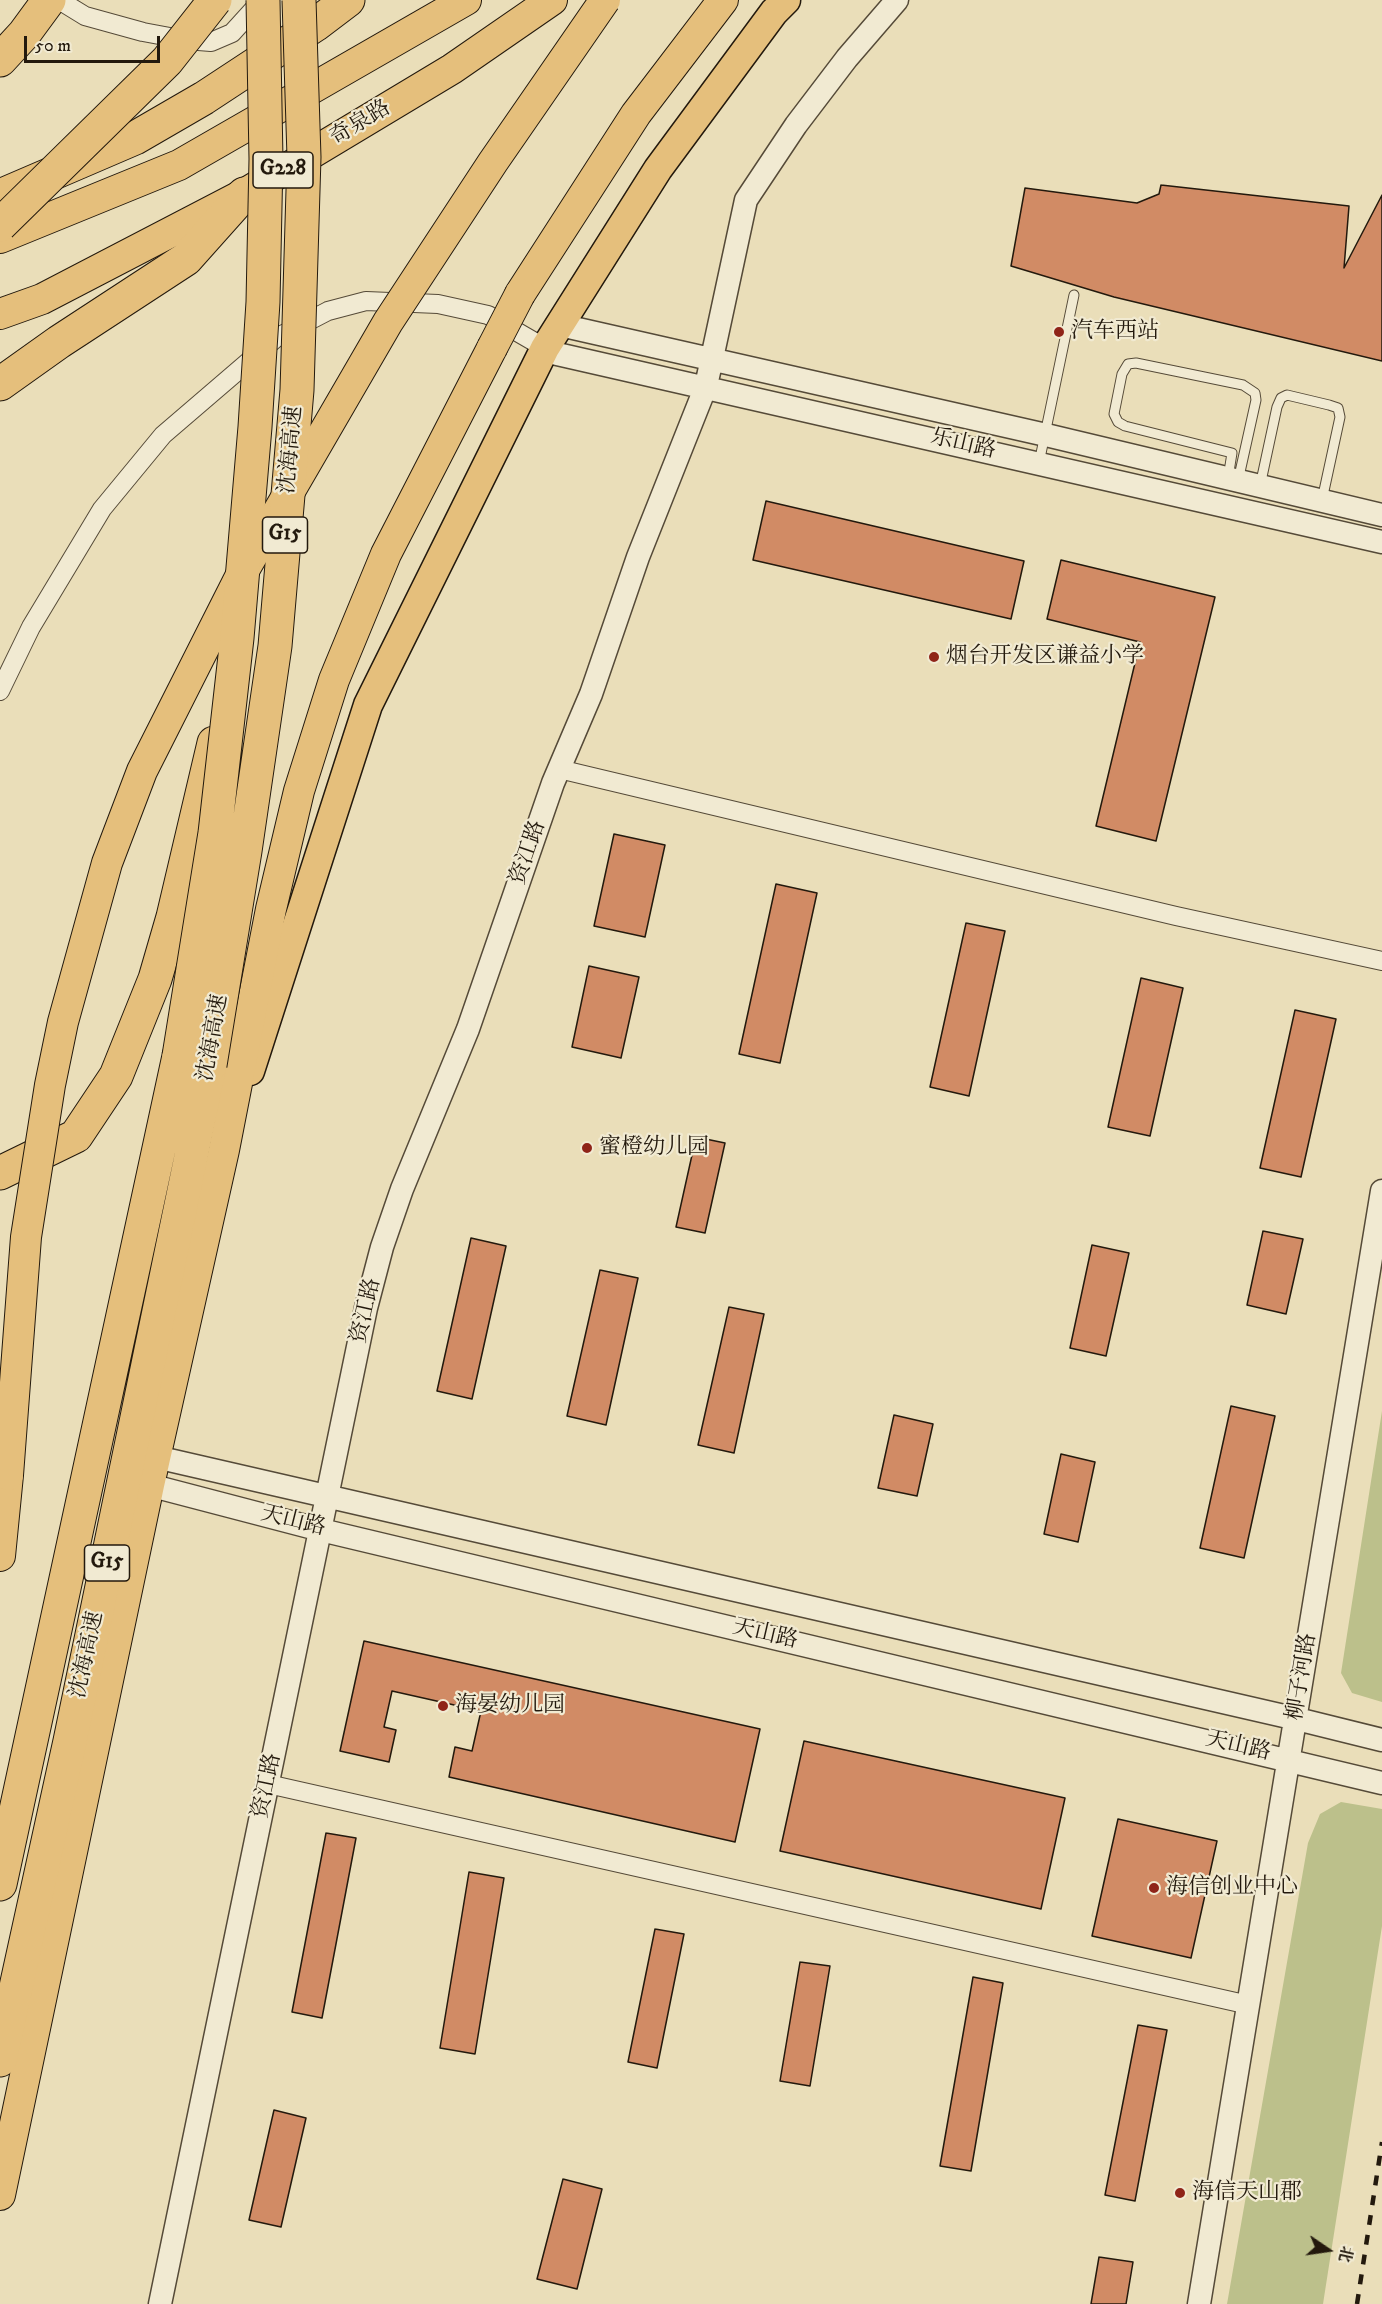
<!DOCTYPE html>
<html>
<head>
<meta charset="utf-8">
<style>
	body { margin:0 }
	#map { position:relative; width:1382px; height:2304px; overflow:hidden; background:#eadeb9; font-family:"IM FELL DW Pica","Noto Serif SC",serif }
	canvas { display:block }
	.north { position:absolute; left:1298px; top:2220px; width:60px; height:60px; -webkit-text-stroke:4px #f1ead2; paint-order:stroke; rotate:103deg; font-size:16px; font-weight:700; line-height:24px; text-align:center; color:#23190d }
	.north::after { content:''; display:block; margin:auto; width:21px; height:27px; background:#23190d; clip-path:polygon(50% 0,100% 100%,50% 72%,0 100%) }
	.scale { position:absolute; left:24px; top:36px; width:136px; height:27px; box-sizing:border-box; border:3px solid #23190d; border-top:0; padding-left:8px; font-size:18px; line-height:21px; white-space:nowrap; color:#23190d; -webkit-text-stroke:4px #f1ead2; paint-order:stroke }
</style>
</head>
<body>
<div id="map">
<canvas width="1382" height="2304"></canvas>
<div class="north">北</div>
<div class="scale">50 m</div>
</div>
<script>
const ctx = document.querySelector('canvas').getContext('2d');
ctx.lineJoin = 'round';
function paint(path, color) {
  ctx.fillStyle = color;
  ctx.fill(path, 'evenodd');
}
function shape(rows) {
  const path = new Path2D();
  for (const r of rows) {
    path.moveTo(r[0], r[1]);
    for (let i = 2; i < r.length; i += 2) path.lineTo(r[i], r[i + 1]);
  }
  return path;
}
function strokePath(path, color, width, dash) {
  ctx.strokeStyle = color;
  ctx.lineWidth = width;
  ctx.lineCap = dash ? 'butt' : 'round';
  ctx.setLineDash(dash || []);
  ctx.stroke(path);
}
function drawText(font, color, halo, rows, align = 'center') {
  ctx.font = font + ' "IM FELL DW Pica","Noto Serif SC",serif';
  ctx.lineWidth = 4.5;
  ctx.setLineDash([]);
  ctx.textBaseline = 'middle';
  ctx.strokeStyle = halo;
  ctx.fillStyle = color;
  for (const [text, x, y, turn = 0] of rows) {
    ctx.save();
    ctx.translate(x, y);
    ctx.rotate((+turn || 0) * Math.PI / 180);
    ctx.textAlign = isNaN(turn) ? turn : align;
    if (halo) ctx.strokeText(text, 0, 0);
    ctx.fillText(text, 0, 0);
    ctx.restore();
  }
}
paint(shape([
	[1382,1411,1382,1702,1352,1693,1341,1673],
	[1341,1802,1382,1809,1382,1926,1323,2304,1227,2304,1308,1843,1320,1814]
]), '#bcc08b');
const building = shape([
	[1161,185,1349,206,1344,268,1382,195,1382,361,1114,297,1011,266,1025,188,1137,203,1159,194,1161,185],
	[766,501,1024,561,1011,619,753,560,766,501],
	[1061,560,1215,597,1156,841,1096,826,1140,642,1047,619,1061,560],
	[614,834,665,845,645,937,594,926,614,834],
	[776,884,817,893,780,1063,739,1054,776,884],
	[966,923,1005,931,969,1096,930,1087,966,923],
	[589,966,639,977,621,1058,572,1047,589,966],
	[1141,978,1183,988,1150,1136,1108,1127,1141,978],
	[1295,1010,1336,1019,1301,1177,1260,1168,1295,1010],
	[696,1137,725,1143,705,1233,676,1227,696,1137],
	[1263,1231,1303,1239,1286,1314,1247,1305,1263,1231],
	[471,1238,506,1246,472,1399,437,1391,471,1238],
	[1092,1245,1129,1253,1106,1356,1070,1348,1092,1245],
	[600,1270,638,1278,606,1425,567,1416,600,1270],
	[729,1307,764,1314,734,1453,698,1445,729,1307],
	[1231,1406,1275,1416,1244,1558,1200,1548,1231,1406],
	[894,1415,933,1424,917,1496,878,1488,894,1415],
	[1061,1454,1095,1462,1078,1542,1044,1534,1061,1454],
	[364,1641,760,1729,735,1842,449,1777,455,1747,472,1751,481,1711,392,1691,384,1727,396,1730,389,1762,340,1751,364,1641],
	[804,1741,1065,1798,1041,1909,780,1851,804,1741],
	[1118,1819,1217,1841,1191,1958,1092,1936,1118,1819],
	[326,1833,356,1838,322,2018,292,2012,326,1833],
	[469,1872,504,1878,475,2054,440,2048,469,1872],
	[655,1929,684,1934,657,2068,628,2062,655,1929],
	[800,1962,830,1966,810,2086,780,2081,800,1962],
	[973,1977,1003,1983,971,2171,940,2166,973,1977],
	[1138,2025,1167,2030,1135,2201,1105,2195,1138,2025],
	[274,2110,306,2118,281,2227,249,2220,274,2110],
	[563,2179,602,2189,577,2289,537,2279,563,2179],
	[1099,2257,1133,2262,1126,2304,1091,2304,1099,2257]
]);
paint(building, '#d18b65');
strokePath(building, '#23190d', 1.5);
const service = shape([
	[1039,463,1074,295],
	[1228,478,1232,453,1125,426,1118,422,1114,414,1122,374,1128,364,1136,363,1243,385,1255,393,1256,400,1238,481],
	[1260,486,1277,407,1281,398,1287,395,1329,405,1338,408,1340,417,1322,500]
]);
const minor = shape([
	[59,0,85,16,143,32,186,40,211,42,232,33,262,0],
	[0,691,31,627,102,509,163,435,276,338,328,311,366,301,438,304,488,315,545,348],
	[559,769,1176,916,1382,961],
	[268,1784,1249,2005]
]);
const tertiary = shape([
	[560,325,1046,435,1382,515],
	[544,351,1382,542],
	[156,1457,1297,1719,1382,1740],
	[149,1485,321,1530,1382,1783],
	[160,2304,366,1308,382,1247,402,1189,468,1029,553,783,591,694,638,557,706,386,746,200,796,125,847,58,897,0],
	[1199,2304,1382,1191]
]);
const primary = shape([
	[250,1071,368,705,545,348,658,169,774,12,786,0]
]);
const trunk = shape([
	[0,238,179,165,466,0],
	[520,294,636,114,723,0],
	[0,314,42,299,244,194,452,69,552,0],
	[0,1556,8,1475],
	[0,2195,149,1485,224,1150,271,909,299,791,334,680,386,554,492,348]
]);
const motorway = shape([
	[0,60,24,34,49,0],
	[0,196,135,138,204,98,315,25,348,0],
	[0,384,59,342,186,259,244,194],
	[0,1173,76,1136,116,1076,155,979,173,917,214,743],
	[0,1884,179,1056],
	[0,2060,70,1741,210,1065]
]);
strokePath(service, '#554a38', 11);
strokePath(minor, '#554a38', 20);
strokePath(tertiary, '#554a38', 25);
strokePath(primary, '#23190d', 31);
strokePath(trunk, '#23190d', 32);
strokePath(motorway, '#23190d', 35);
strokePath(service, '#f1ead2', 9);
strokePath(minor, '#f1ead2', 18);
strokePath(tertiary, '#f1ead2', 22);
strokePath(primary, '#e5bf7c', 28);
strokePath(trunk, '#e5bf7c', 30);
strokePath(motorway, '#e5bf7c', 33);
strokePath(shape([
	[1357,2304,1382,2142]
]), '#23190d', 4.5, [10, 10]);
const trunkBridge = shape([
	[492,348,520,294],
	[8,1475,26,1237,50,1085,63,1022,107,863,142,771,240,577,388,322,493,162,605,0]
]);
const motorwayBridge = shape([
	[0,225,167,61,215,0],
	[179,1056,215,833,237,638,255,427,263,302,266,159,263,0],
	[210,1065,245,851,275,646,297,390,304,157,299,0]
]);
strokePath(trunkBridge, '#23190d', 32, []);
strokePath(motorwayBridge, '#23190d', 35, []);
strokePath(trunkBridge, '#e5bf7c', 30);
strokePath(motorwayBridge, '#e5bf7c', 33);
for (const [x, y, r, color] of [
	[1059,332,6,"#8f2418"],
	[934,657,6,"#8f2418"],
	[587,1148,6,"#8f2418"],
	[443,1706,6,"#8f2418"],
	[1154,1888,6,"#8f2418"],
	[1180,2193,6,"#8f2418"]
]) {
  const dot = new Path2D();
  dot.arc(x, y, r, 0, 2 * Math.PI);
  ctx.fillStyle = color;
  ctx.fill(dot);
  strokePath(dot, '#f1ead2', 2);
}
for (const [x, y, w] of [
	[283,170,60],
	[285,535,45],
	[107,1563,45]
]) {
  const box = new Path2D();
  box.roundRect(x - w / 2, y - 18, w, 36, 4.5);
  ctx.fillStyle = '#f1ead2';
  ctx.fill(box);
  strokePath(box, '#23190d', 1.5);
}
drawText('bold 21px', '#23190d', null, [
	["G228",283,170],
	["G15",285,535],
	["G15",107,1563]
]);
drawText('22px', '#23190d', '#f1ead2', [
	["奇泉路",361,124,-31],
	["乐山路",963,445,13],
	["沈海高速",292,450,-85],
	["资江路",529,853,-71],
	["沈海高速",214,1038,-80],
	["资江路",367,1311,-77],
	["天山路",293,1522,14],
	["天山路",765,1635,13],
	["沈海高速",88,1655,-78],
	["柳子河路",1303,1677,-81],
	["天山路",1238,1747,13],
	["资江路",268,1786,-78]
]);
drawText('22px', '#23190d', '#f1ead2', [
	["汽车西站",1071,332],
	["烟台开发区谦益小学",946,657],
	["蜜橙幼儿园",599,1148],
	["海晏幼儿园",455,1706],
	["海信创业中心",1166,1888],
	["海信天山郡",1192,2193]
], 'left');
</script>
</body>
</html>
